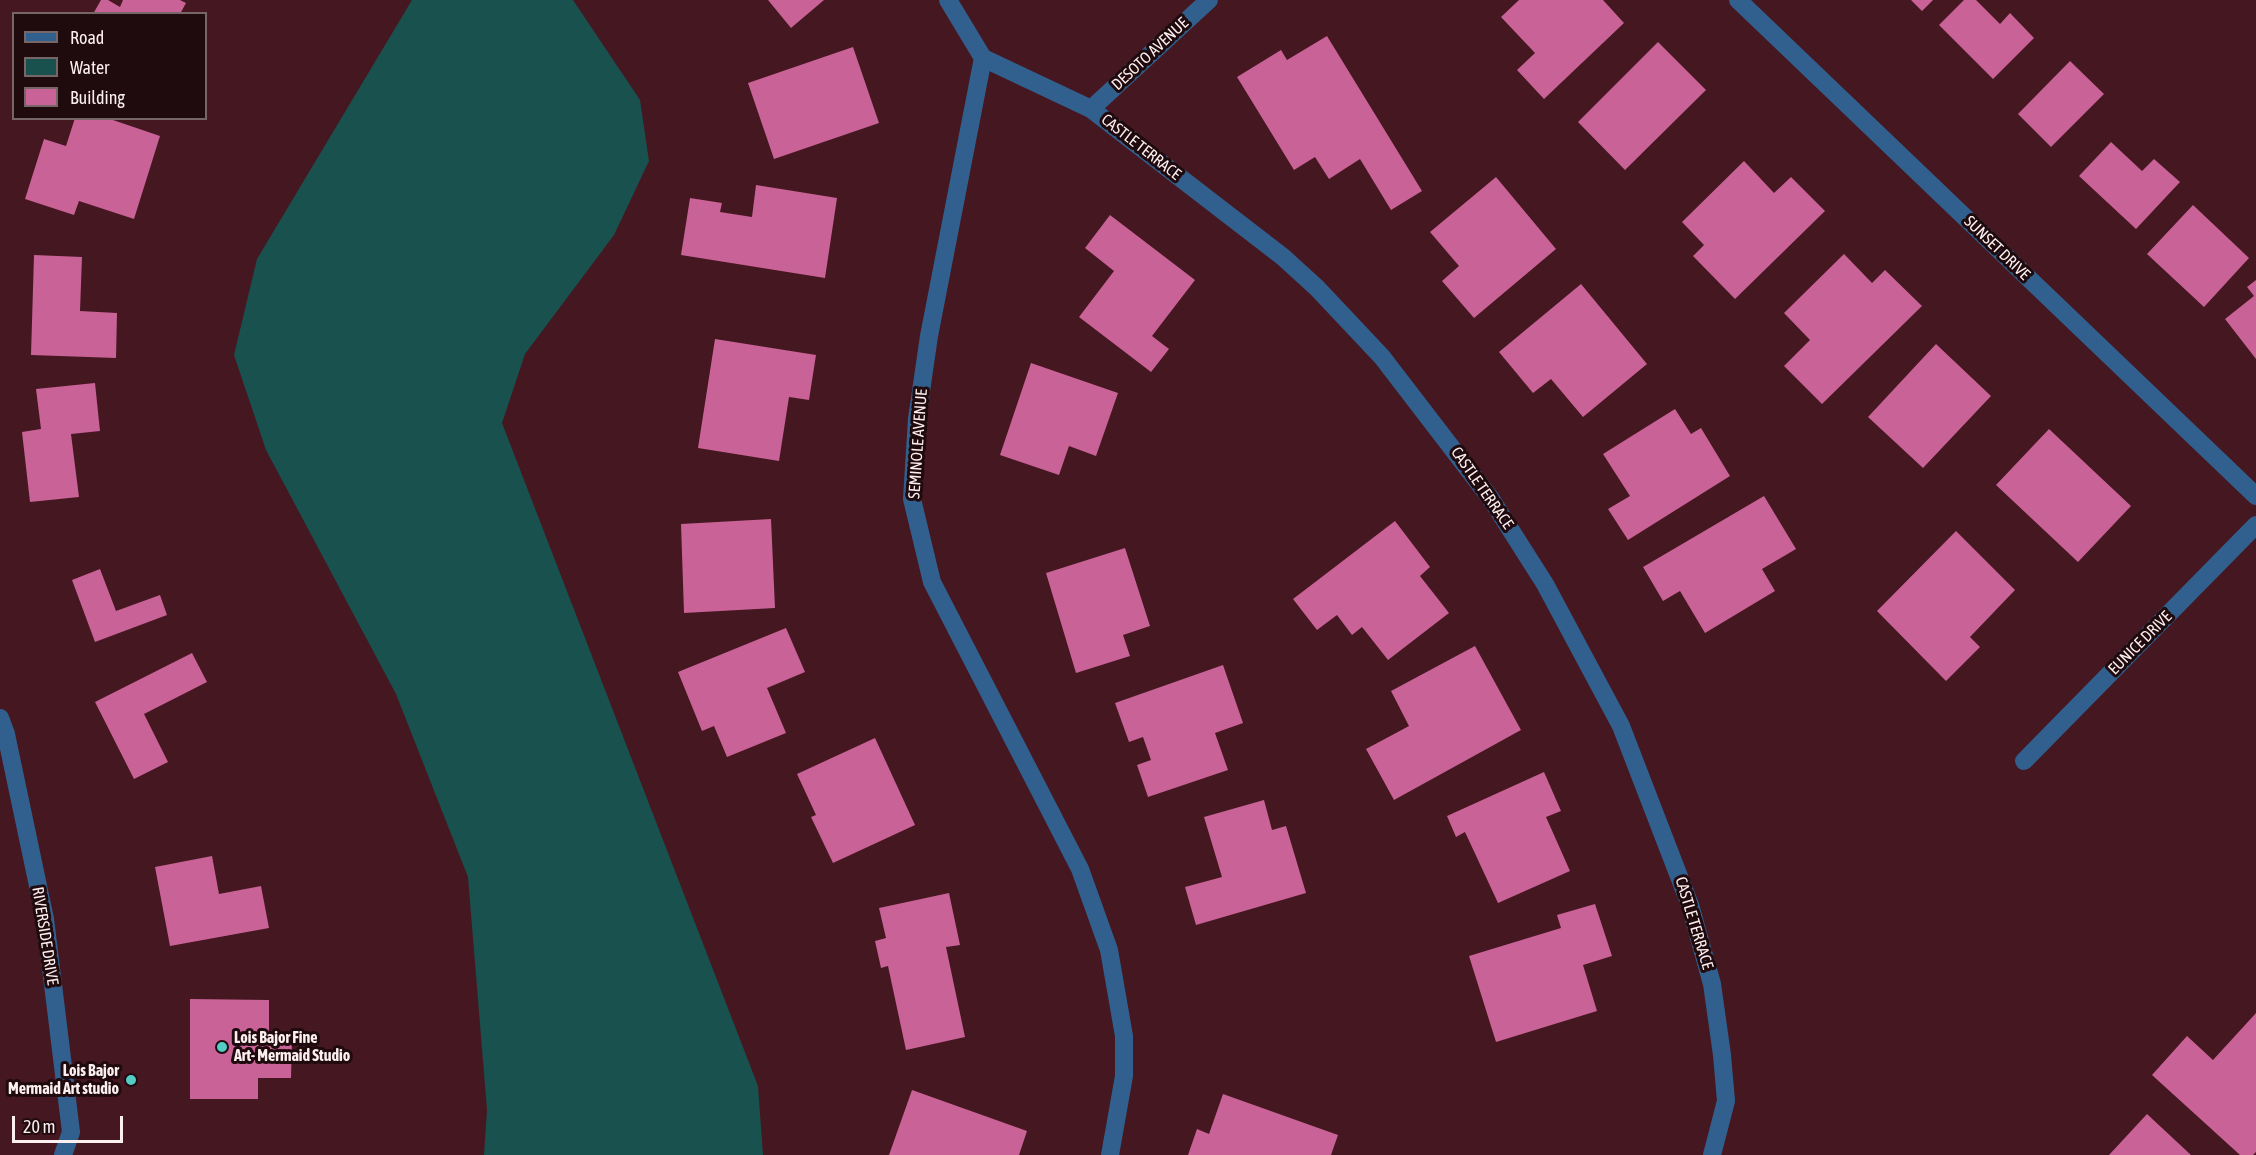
<!DOCTYPE html>
<html>
<head>
<meta charset="utf-8">
<style>
	body { margin:0 }
	#map { position:relative; width:2256px; height:1155px; overflow:hidden; background:#451721; font-family:"Asap Condensed",sans-serif }
	canvas { display:block }
	.legend { position:absolute; left:12px; top:12px; width:195px; height:108px; box-sizing:border-box; background:#1f0a0e; border:2px solid #776668; margin:0; padding:8px 10px; list-style:none; font-size:18px; color:#fceff0 }
	.legend li { display:flex; align-items:center; gap:12px; height:30px }
	.legend b { width:30px; border:2px solid #776668 }
	.scale { position:absolute; left:12px; top:1116px; width:111px; height:27px; box-sizing:border-box; border:3px solid #fceff0; border-top:0; padding-left:8px; font-size:18px; line-height:21px; white-space:nowrap; color:#fceff0; -webkit-text-stroke:4px #1f0a0e; paint-order:stroke }
</style>
</head>
<body>
<div id="map">
<canvas width="2256" height="1155"></canvas>
<ul class="legend">
<li><b style="height:8px;background:#31608e"></b>Road</li>
<li><b style="height:16px;background:#19514e"></b>Water</li>
<li><b style="height:16px;background:#c96296"></b>Building</li>
</ul>
<div class="scale">20 m</div>
</div>
<script>
const ctx = document.querySelector('canvas').getContext('2d');
ctx.lineJoin = 'round';
function paint(path, color) {
  ctx.fillStyle = color;
  ctx.fill(path, 'evenodd');
}
function shape(rows) {
  const path = new Path2D();
  for (const r of rows) {
    path.moveTo(r[0], r[1]);
    for (let i = 2; i < r.length; i += 2) path.lineTo(r[i], r[i + 1]);
  }
  return path;
}
function strokePath(path, color, width, dash) {
  ctx.strokeStyle = color;
  ctx.lineWidth = width;
  ctx.lineCap = dash ? 'butt' : 'round';
  ctx.setLineDash(dash || []);
  ctx.stroke(path);
}
function drawText(font, color, halo, rows, align = 'center') {
  ctx.font = font + ' "Asap Condensed",sans-serif';
  ctx.lineWidth = 6;
  ctx.setLineDash([]);
  ctx.textBaseline = 'middle';
  ctx.strokeStyle = halo;
  ctx.fillStyle = color;
  for (const [text, x, y, turn = 0] of rows) {
    ctx.save();
    ctx.translate(x, y);
    ctx.rotate((+turn || 0) * Math.PI / 180);
    ctx.textAlign = isNaN(turn) ? turn : align;
    if (halo) ctx.strokeText(text, 0, 0);
    ctx.fillText(text, 0, 0);
    ctx.restore();
  }
}
paint(shape([
	[412,0,573,0,640,100,649,161,614,235,525,354,502,423,758,1086,763,1155,484,1155,487,1110,468,877,396,694,266,450,234,355,257,259]
]), '#19514e');
paint(shape([
	[101,0,108,0,120,7,123,0,180,0,186,3,180,14,93,14],
	[768,0,824,0,791,28],
	[1519,0,1603,0,1624,23,1544,99,1517,70,1535,53,1501,17],
	[1911,0,1933,0,1922,11],
	[1964,0,1976,0,2000,24,2010,13,2034,38,1993,79,1939,25],
	[1327,36,1422,191,1391,210,1360,159,1329,179,1315,157,1294,170,1237,77,1281,50,1287,60],
	[1658,42,1706,90,1625,170,1578,122],
	[853,47,879,123,774,159,748,83],
	[2070,61,2104,94,2051,147,2018,114],
	[75,118,107,118,160,136,134,219,79,201,74,215,25,199,44,139,66,146],
	[2111,142,2142,171,2154,159,2180,182,2136,229,2079,176],
	[1744,161,1774,193,1791,177,1825,211,1735,299,1693,256,1704,245,1682,222],
	[1496,177,1556,249,1474,318,1442,281,1459,266,1430,232],
	[756,185,837,198,825,278,681,255,690,198,722,203,720,212,752,217],
	[2193,205,2249,258,2204,307,2147,254],
	[1110,215,1195,280,1152,336,1169,349,1151,372,1079,317,1114,271,1085,248],
	[1844,254,1872,283,1885,270,1922,306,1822,404,1784,366,1810,340,1784,313],
	[34,255,82,257,80,311,117,313,116,358,31,355],
	[2256,280,2256,359,2225,319,2254,296,2247,287],
	[1581,284,1647,364,1583,417,1551,379,1533,393,1499,352],
	[715,339,816,355,809,400,789,397,779,461,698,448],
	[1936,344,1991,396,1923,468,1868,417],
	[1031,363,1118,393,1096,456,1069,446,1059,475,1000,455],
	[95,383,100,431,71,434,79,497,30,502,22,432,41,429,36,389],
	[1675,409,1691,434,1701,428,1730,476,1628,540,1608,509,1630,496,1603,454],
	[2049,429,2131,506,2078,562,1996,485],
	[1764,496,1796,549,1762,569,1775,591,1705,633,1680,591,1663,601,1643,567],
	[771,519,775,608,684,613,681,524],
	[1395,521,1430,567,1420,576,1449,613,1388,660,1362,627,1352,635,1337,615,1317,630,1293,599],
	[1956,531,2015,590,1970,637,1980,647,1946,681,1877,611],
	[1125,548,1150,626,1123,635,1130,656,1076,673,1046,573],
	[100,569,116,611,160,595,167,615,95,642,72,580],
	[786,628,805,672,767,688,786,733,727,757,714,726,702,731,678,672],
	[1475,646,1521,730,1394,800,1366,749,1409,726,1391,691],
	[192,653,207,682,144,714,168,762,134,779,95,702],
	[1223,665,1243,723,1215,733,1228,770,1148,797,1137,765,1151,760,1143,737,1129,742,1115,703],
	[875,738,915,825,833,863,811,817,816,815,797,774],
	[1544,772,1561,811,1546,817,1570,871,1498,903,1465,832,1456,837,1447,816],
	[1264,800,1272,830,1286,826,1306,893,1196,925,1185,887,1222,877,1204,817],
	[212,856,219,894,261,886,269,928,170,946,155,867],
	[949,893,960,945,946,947,965,1037,906,1050,888,966,881,968,875,941,886,938,879,908],
	[1595,904,1612,956,1583,965,1597,1011,1496,1042,1469,956,1561,928,1557,915],
	[190,999,269,1000,269,1039,292,1039,291,1078,258,1078,258,1099,190,1099],
	[2256,1013,2256,1152,2253,1155,2240,1155,2152,1075,2187,1036,2213,1060],
	[912,1090,1027,1131,1019,1155,889,1155],
	[1223,1094,1338,1135,1331,1155,1188,1155,1197,1129,1209,1134],
	[2147,1114,2191,1155,2109,1155]
]), '#c96296');
strokePath(shape([
	[948,0,983,58],
	[1738,0,2256,496],
	[983,58,1091,109,1283,257,1317,288,1382,357,1491,499,1545,584,1621,726,1690,905,1712,984,1722,1055,1726,1101,1712,1155],
	[983,58,929,336,917,419,912,499,932,582,1080,869,1109,950,1124,1036,1124,1076,1110,1155],
	[1091,109,1209,0],
	[2024,761,2256,525]
]), '#31608e', 18);
strokePath(shape([
	[0,718,6,734,45,919,71,1132,63,1155]
]), '#31608e', 18);
for (const [x, y, r, color] of [
	[222,1047,6,"#54cdc7"],
	[131,1080,6,"#54cdc7"]
]) {
  const dot = new Path2D();
  dot.arc(x, y, r, 0, 2 * Math.PI);
  ctx.fillStyle = color;
  ctx.fill(dot);
  strokePath(dot, '#1f0a0e', 2);
}
drawText('16px', '#fceff0', '#1f0a0e', [
	["DESOTO AVENUE",1150,54,-43],
	["CASTLE TERRACE",1141,147,38],
	["SUNSET DRIVE",1997,248,44],
	["SEMINOLE AVENUE",918,444,-86],
	["CASTLE TERRACE",1482,488,55],
	["EUNICE DRIVE",2140,643,-45],
	["CASTLE TERRACE",1694,923,73],
	["RIVERSIDE DRIVE",45,936,81]
]);
drawText('bold 16px', '#fceff0', '#1f0a0e', [
	["Lois Bajor Fine",234,1038],
	["Art- Mermaid Studio",234,1056],
	["Lois Bajor",119,1071,"right"],
	["Mermaid Art studio",119,1089,"right"]
], 'left');
</script>
</body>
</html>
